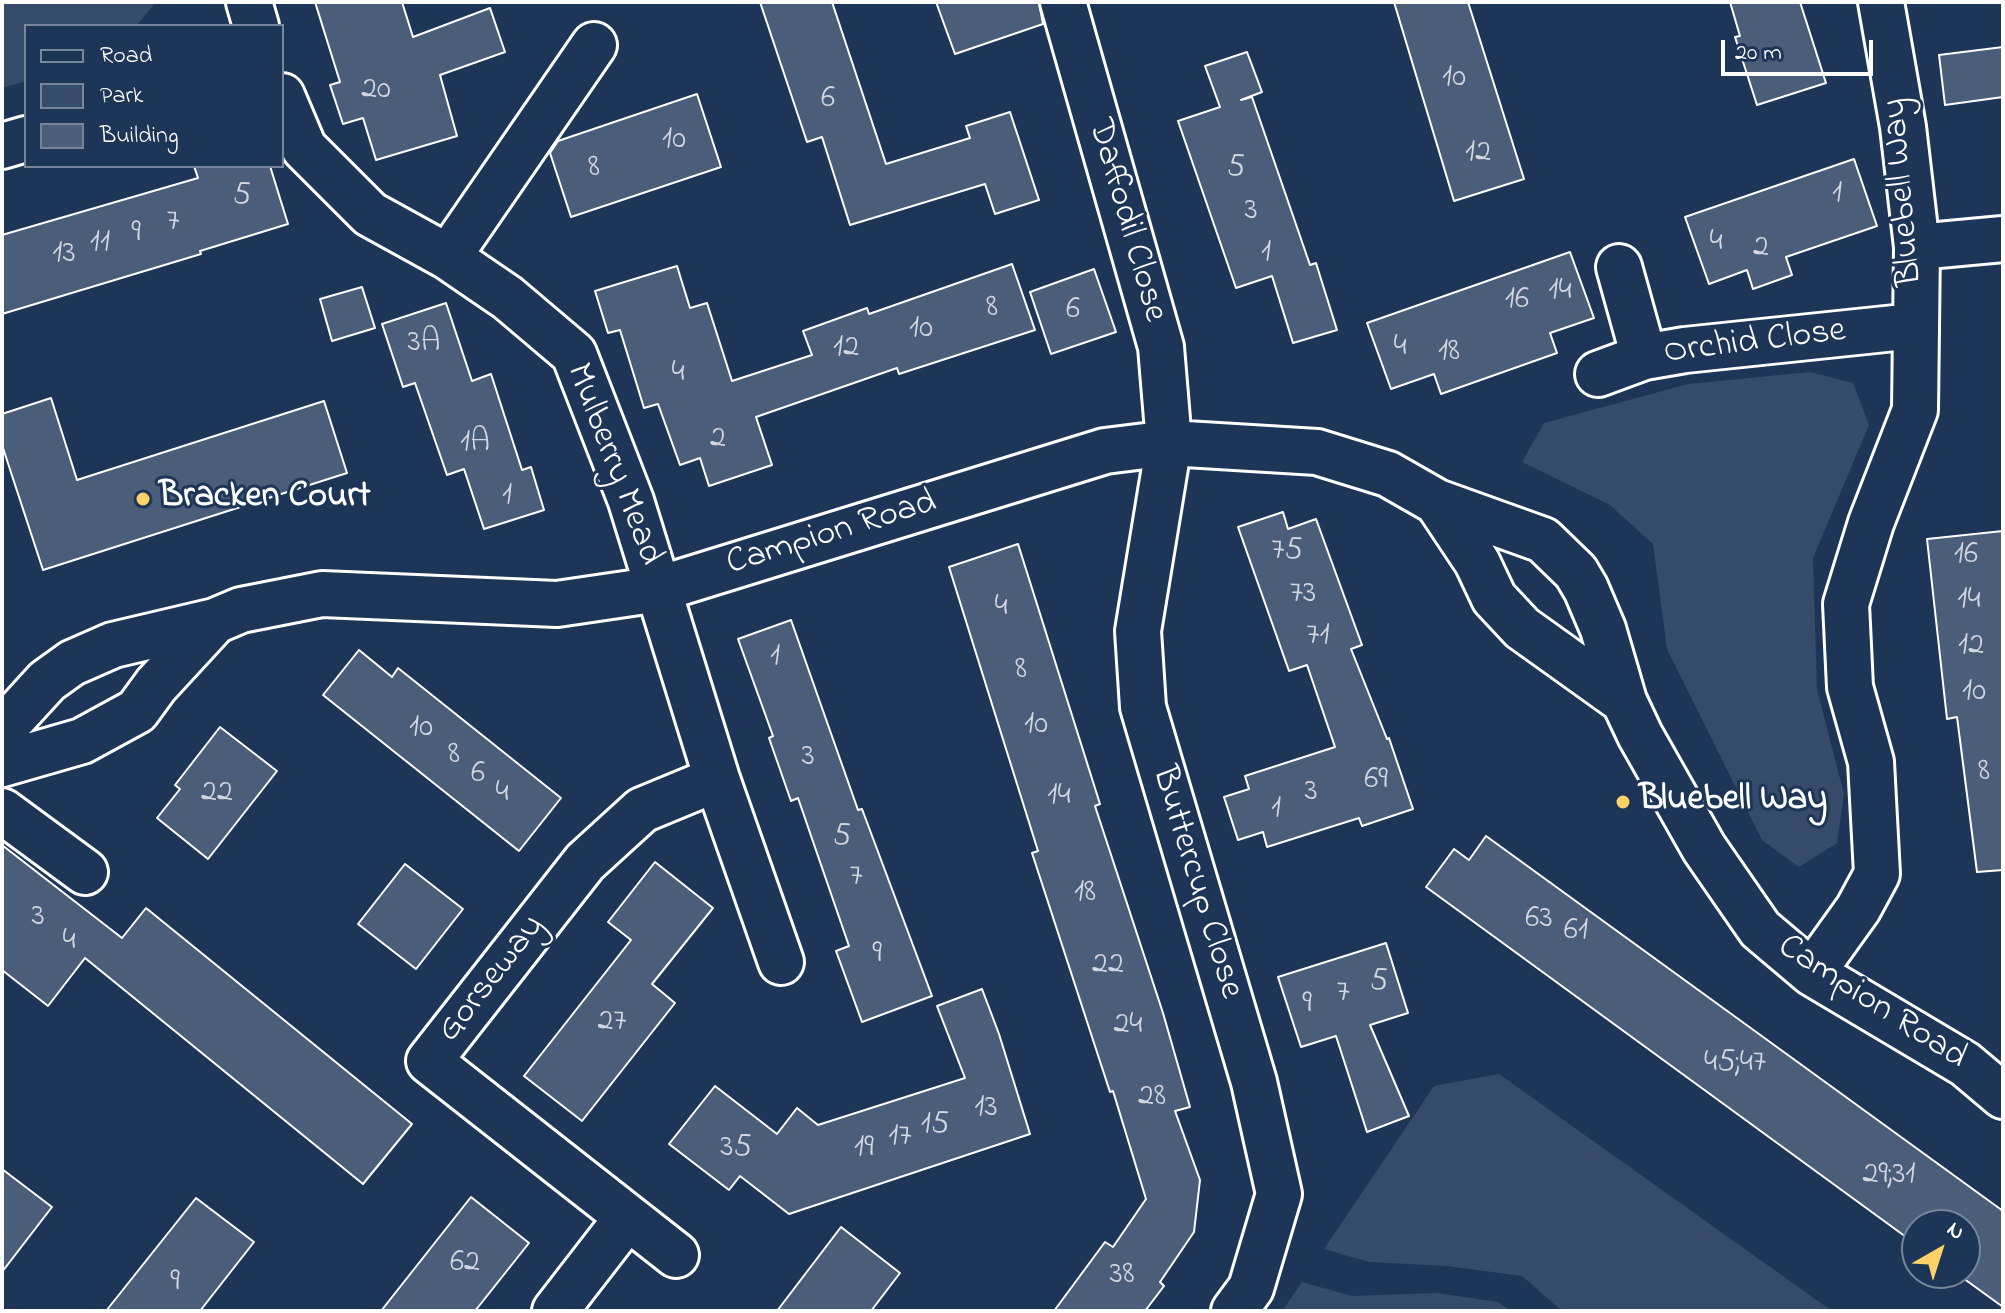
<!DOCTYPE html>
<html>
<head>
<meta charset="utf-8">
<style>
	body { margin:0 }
	#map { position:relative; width:2005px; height:1313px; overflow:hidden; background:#1d3557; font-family:"Indie Flower",sans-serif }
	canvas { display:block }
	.frame { position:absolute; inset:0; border:4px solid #fff; pointer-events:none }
	.legend { position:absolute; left:24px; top:24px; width:260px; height:144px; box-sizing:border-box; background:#1d3557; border:2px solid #77869a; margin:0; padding:10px 14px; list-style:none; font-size:24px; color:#fff }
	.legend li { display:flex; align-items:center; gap:16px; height:40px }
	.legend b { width:40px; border:2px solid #77869a }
	.north { position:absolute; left:1901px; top:1209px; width:80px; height:80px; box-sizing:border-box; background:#1d3557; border:2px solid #77869a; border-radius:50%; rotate:39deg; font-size:22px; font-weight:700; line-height:32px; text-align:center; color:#fff }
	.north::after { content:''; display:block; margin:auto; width:28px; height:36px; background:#ffd166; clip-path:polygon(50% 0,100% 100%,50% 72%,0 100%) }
	.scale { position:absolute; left:1721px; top:40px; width:152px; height:36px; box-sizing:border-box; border:4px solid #fff; border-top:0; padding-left:10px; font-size:24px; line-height:28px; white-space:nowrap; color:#fff; -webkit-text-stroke:6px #1d3557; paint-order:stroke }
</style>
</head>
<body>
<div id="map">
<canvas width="2005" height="1313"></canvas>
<div class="frame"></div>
<ul class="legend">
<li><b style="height:10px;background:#1d3557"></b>Road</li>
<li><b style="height:22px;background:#364b69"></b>Park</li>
<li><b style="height:22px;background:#4a5d79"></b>Building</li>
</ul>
<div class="north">N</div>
<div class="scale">20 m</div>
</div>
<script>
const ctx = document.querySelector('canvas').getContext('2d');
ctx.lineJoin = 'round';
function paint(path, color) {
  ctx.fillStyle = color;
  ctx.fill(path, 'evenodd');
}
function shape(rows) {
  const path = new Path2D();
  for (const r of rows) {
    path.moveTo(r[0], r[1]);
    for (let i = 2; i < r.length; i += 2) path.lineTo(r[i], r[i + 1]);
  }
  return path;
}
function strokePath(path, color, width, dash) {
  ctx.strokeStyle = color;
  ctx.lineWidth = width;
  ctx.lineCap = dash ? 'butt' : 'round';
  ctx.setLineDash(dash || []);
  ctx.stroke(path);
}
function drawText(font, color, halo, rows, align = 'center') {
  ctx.font = font + ' "Indie Flower",sans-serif';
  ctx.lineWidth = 6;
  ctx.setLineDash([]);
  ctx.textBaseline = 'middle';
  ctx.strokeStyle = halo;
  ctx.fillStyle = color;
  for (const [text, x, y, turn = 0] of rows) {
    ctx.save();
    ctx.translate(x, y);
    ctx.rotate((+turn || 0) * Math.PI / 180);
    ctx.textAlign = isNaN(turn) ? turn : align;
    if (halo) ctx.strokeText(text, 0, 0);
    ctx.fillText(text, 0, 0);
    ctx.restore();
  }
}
paint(shape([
	[2,2,156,2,136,26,26,26,26,81,2,88],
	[1810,372,1853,383,1869,425,1813,558,1817,690,1844,794,1837,843,1799,867,1762,840,1667,649,1653,544,1610,505,1522,462,1544,423,1688,384],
	[1499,1074,1832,1311,1562,1311,1522,1276,1447,1266,1369,1262,1324,1249,1434,1086],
	[1302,1282,1352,1296,1437,1293,1498,1302,1511,1311,1282,1311]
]), '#364b69');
const building = shape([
	[315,2,402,2,413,37,490,8,505,52,440,75,457,136,376,160,363,118,343,124,330,85,340,82,315,2],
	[760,2,832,2,886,164,970,138,966,126,1010,112,1039,200,995,214,985,184,850,225,822,137,807,142,760,2],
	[936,2,1039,2,1043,24,955,54,936,2],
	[1394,2,1468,2,1524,179,1454,201,1394,2],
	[1730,2,1800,2,1826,83,1757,105,1735,37,1740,36,1730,2],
	[2003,47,2003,97,1945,105,1939,55,2003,47],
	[1247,52,1262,92,1241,100,1252,97,1310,265,1316,263,1337,330,1293,343,1272,276,1236,288,1178,121,1220,107,1205,66,1247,52],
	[697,94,721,167,571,217,550,153,558,141,697,94],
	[1854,159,1877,226,1786,257,1792,275,1753,289,1747,270,1709,284,1685,217,1854,159],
	[194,166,270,166,288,224,200,251,201,254,2,314,2,235,198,178,194,166],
	[1570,252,1594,318,1550,333,1557,353,1441,394,1434,374,1391,389,1367,323,1570,252],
	[1012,264,1035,330,899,374,897,368,756,417,772,465,709,486,700,458,680,465,658,404,644,408,620,330,608,333,595,291,677,266,690,308,707,303,732,381,812,355,803,331,867,308,869,314,1012,264],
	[1094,269,1116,332,1051,354,1030,292,1094,269],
	[362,287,375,328,332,341,320,299,362,287],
	[446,303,472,381,491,374,522,470,531,467,544,510,484,529,464,469,447,475,415,383,403,387,382,324,446,303],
	[51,398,77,480,324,401,347,473,43,570,2,445,2,414,51,398],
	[1283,512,1288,529,1316,519,1362,645,1351,649,1387,739,1389,738,1413,809,1362,826,1359,818,1267,847,1263,832,1238,840,1224,797,1249,789,1245,776,1335,747,1307,665,1289,671,1238,527,1283,512],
	[2003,531,2003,870,1977,872,1957,717,1947,719,1927,539,2003,531],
	[1018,544,1100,804,1095,806,1163,1013,1190,1107,1175,1111,1200,1180,1194,1232,1160,1282,1164,1286,1145,1311,1054,1311,1105,1242,1113,1247,1146,1199,1113,1091,1110,1092,1032,853,1038,851,949,567,1018,544],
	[791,620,858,810,862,809,932,996,862,1022,836,951,849,946,798,798,791,801,769,738,773,736,738,639,791,620],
	[359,650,392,677,398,668,561,798,519,851,323,695,359,650],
	[220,727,277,771,208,859,157,818,180,789,175,785,220,727],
	[1486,836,2003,1211,2003,1307,1956,1273,1965,1273,1965,1225,1917,1225,1917,1245,1426,887,1454,849,1469,860,1486,836],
	[2,845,122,938,146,908,412,1124,363,1184,85,958,48,1006,2,970,2,845],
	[655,862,713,908,652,984,675,1003,582,1121,524,1076,631,940,608,922,655,862],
	[405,864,463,909,416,969,358,924,405,864],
	[1386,943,1408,1013,1370,1025,1409,1116,1367,1132,1336,1036,1301,1047,1278,977,1386,943],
	[982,989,999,1034,1030,1134,789,1214,740,1176,729,1190,669,1144,715,1086,777,1134,797,1108,818,1125,965,1078,937,1006,982,989],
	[2,1169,52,1207,2,1272,2,1169],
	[471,1197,529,1243,475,1311,381,1311,471,1197],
	[196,1198,254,1242,200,1311,106,1311,196,1198],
	[841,1227,900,1273,871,1311,777,1311,841,1227]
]);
paint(building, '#4a5d79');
strokePath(building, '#fff', 2);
const minor = shape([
	[249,2,256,26],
	[1063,2,1161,347,1169,443,1138,631,1143,707,1254,1082,1279,1194,1251,1288,1234,1311],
	[282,96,304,148,370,214,448,257,508,298,574,354,631,501,717,779,781,962],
	[2,146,26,139],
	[1917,247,2003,239],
	[448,257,594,45],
	[1619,267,1644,357],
	[1598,374,1644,357,1685,350,1914,326],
	[1437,502,1477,562,1494,598,1522,628,1624,701],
	[2,730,47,681,72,663,113,645,215,621,241,610,322,594,557,604,659,589,1105,451,1169,443,1317,452,1388,474,1437,502,1543,540,1576,572,1586,589,1603,629,1624,701,1640,735,1704,848,1760,929,1812,973,1965,1064,2003,1096],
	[2,764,82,741,137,711,156,685,215,621],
	[2,811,85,872],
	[1812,973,1858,909,1877,874,1871,762,1850,687,1846,604,1871,523,1915,410,1917,247,1903,127,1881,2],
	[676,1255,429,1061,585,862,642,810,717,779],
	[555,1311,627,1218]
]);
strokePath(minor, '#fff', 50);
strokePath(minor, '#1d3557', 44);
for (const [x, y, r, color] of [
	[143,499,8,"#ffd166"],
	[1623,802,8,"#ffd166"]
]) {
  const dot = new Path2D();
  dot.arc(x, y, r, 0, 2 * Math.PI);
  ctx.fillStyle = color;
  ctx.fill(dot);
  strokePath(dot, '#1d3557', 3);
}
drawText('32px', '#d2d6de', null, [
	["10",1454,80],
	["20",376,92],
	["6",828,101],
	["10",674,142],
	["12",1478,155],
	["8",594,170],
	["5",1236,170],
	["1",1837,196],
	["5",242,198],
	["3",1251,213],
	["7",173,224],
	["9",136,235],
	["4",1716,244],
	["11",100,245],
	["2",1761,250],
	["1",1266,255],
	["13",64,256],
	["14",1560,293],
	["16",1517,302],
	["8",992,310],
	["6",1073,312],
	["10",921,331],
	["3A",424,345],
	["4",1400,349],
	["12",846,350],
	["18",1449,354],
	["4",678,375],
	["2",718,441],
	["1A",475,445],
	["1",507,498],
	["75",1287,553],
	["16",1966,557],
	["73",1303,596],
	["14",1969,602],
	["4",1001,609],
	["71",1318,638],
	["12",1971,648],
	["1",775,659],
	["8",1021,672],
	["10",1974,694],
	["10",1036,727],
	["10",421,730],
	["8",454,757],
	["3",808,759],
	["8",1984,774],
	["6",478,776],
	["69",1376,782],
	["3",1311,794],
	["22",217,795],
	["4",502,795],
	["14",1059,798],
	["1",1276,811],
	["5",842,839],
	["7",856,879],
	["18",1085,895],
	["3",38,919],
	["63",1539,921],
	["61",1576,933],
	["4",69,943],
	["9",877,956],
	["22",1108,967],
	["5",1379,984],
	["7",1343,995],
	["9",1307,1006],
	["27",612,1024],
	["24",1128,1027],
	["45;47",1735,1065],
	["28",1152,1099],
	["13",986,1110],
	["15",935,1127],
	["17",900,1139],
	["35",736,1150],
	["19",864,1150],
	["29;31",1889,1177],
	["62",465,1265],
	["38",1122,1277],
	["9",175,1284]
]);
drawText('36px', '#fff', '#1d3557', [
	["Bluebell Way",1905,192,-95],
	["Daffodil Close",1125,221,74],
	["Orchid Close",1755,344,-7],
	["Mulberry Mead",612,465,69],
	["Campion Road",832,535,-17],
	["Buttercup Close",1195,883,73],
	["Gorseway",493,980,-52],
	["Campion Road",1871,1004,33]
]);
drawText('bold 36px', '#fff', '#1d3557', [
	["Bracken Court",159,499],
	["Bluebell Way",1639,802]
], 'left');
</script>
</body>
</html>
